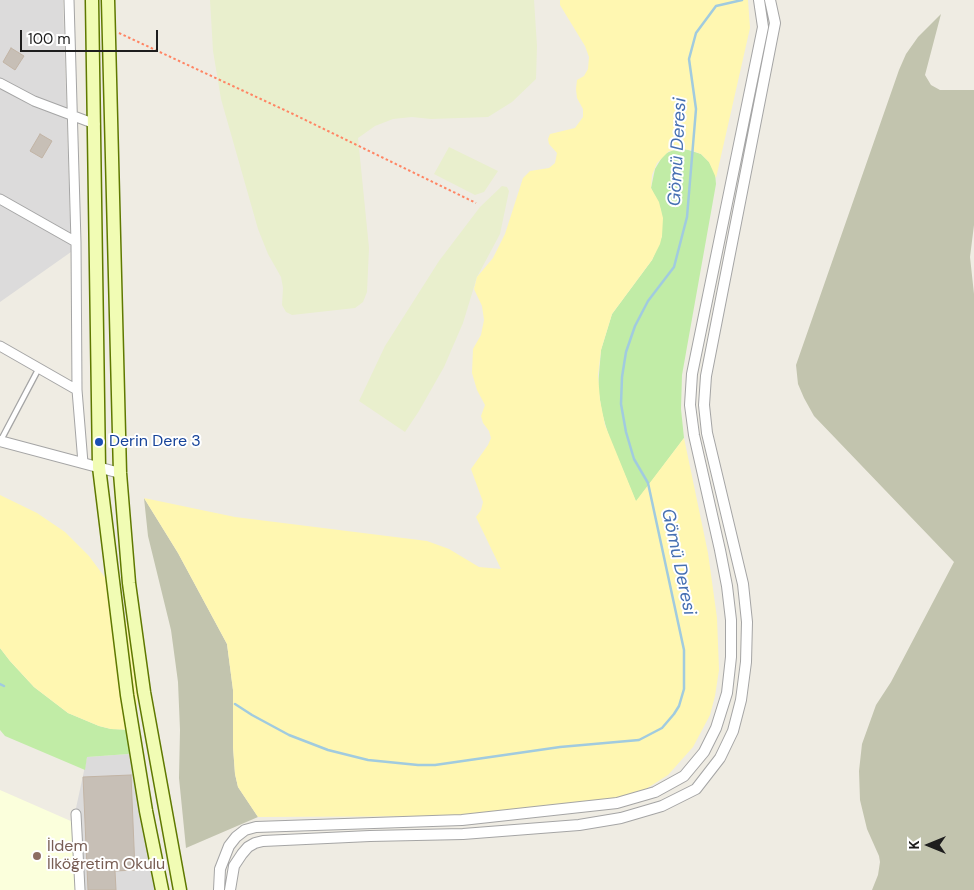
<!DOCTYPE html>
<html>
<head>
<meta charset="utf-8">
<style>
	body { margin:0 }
	#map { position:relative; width:974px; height:890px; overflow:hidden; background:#efece3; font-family:"DM Sans",sans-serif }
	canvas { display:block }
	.north { position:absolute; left:904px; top:820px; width:50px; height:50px; -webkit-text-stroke:4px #fff; paint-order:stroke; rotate:270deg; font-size:14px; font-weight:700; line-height:20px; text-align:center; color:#1e1e1e }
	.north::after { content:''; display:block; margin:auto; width:18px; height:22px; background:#1e1e1e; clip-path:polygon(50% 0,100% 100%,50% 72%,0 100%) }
	.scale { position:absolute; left:20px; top:30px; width:138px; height:22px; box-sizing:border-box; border:2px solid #1e1e1e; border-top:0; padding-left:6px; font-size:15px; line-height:18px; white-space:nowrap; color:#1e1e1e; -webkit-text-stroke:4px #fff; paint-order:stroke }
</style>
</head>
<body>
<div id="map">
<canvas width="974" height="890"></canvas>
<div class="north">K</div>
<div class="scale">100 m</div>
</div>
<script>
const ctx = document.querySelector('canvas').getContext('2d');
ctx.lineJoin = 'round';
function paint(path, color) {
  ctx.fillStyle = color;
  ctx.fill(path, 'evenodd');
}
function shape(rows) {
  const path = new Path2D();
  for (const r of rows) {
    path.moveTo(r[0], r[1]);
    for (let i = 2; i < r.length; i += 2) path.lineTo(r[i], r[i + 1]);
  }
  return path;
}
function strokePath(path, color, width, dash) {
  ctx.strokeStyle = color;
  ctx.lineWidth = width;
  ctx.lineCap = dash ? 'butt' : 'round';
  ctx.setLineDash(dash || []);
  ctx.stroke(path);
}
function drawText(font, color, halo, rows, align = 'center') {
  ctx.font = font + ' "DM Sans",sans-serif';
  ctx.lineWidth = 4;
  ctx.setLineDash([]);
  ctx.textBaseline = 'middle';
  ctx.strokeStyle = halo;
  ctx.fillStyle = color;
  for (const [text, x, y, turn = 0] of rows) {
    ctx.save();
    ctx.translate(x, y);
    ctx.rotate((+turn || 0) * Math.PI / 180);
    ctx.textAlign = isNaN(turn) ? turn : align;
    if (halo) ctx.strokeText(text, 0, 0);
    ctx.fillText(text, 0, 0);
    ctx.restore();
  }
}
paint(shape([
	[0,0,63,0,71,252,0,302],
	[142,753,158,890,76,890,73,822,87,757]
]), '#dcdbdb');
paint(shape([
	[0,790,73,822,76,890,0,890]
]), '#fbffdc');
paint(shape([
	[941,14,925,75,931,85,940,90,974,90,974,225,970,257,974,294,974,890,872,890,878,875,880,862,879,856,867,829,860,800,859,771,862,744,876,705,891,682,954,562,814,416,804,398,798,384,796,365,899,70,906,54,918,37],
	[144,498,178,553,227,644,233,690,233,747,235,774,238,787,258,817,186,848,179,778,180,730,178,682,171,630,148,536]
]), '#c2c4ae');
paint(shape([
	[210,0,534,0,537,46,536,79,512,102,488,117,431,119,412,117,393,119,375,126,358,138,369,248,367,292,363,302,355,308,292,315,286,312,282,305,283,288,281,277,268,254,258,229,221,99,213,51],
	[449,147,498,171,484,192,475,195,434,174],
	[502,186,507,187,509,191,500,234,477,277,463,323,444,367,419,411,405,432,359,401,385,346,439,261,480,207]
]), '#e9efcd');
paint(shape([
	[685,149,701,154,709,162,715,173,716,184,682,375,681,409,684,438,636,502,609,437,602,413,598,387,601,350,612,314,652,260,662,236,661,210,651,188,655,169,664,154,674,150],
	[0,648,10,661,34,687,68,713,99,726,111,729,135,730,142,753,87,757,85,770,5,736,0,730]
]), '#c1eca6');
paint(shape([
	[560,0,748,0,750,28,716,178,709,162,701,154,691,150,679,149,669,151,657,163,652,175,651,188,659,202,663,218,662,236,660,244,652,260,612,314,601,350,598,375,600,400,605,425,636,501,684,438,708,553,717,618,719,670,715,696,710,715,693,747,668,775,641,792,619,797,586,803,448,816,258,817,238,787,235,774,233,747,233,690,227,644,178,553,144,498,235,517,427,541,449,549,479,567,501,569,476,517,481,510,483,502,471,469,488,445,491,438,489,431,483,423,481,416,485,405,477,390,472,373,473,349,481,335,484,320,482,306,474,289,477,277,493,258,505,234,523,178,530,171,549,168,555,163,557,153,549,144,548,139,550,134,575,128,583,117,583,109,577,98,576,89,577,80,584,76,588,69,589,57,585,46,560,5],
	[0,495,37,513,65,532,89,556,109,583,123,612,133,644,138,690,135,730,111,729,99,726,68,713,34,687,10,661,0,648]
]), '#fff7b1');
strokePath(shape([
	[0,684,4,686],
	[235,704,252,715,289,735,328,750,368,760,418,765,435,765,560,747,639,740,662,728,674,714,679,706,684,689,684,650,648,483,634,459,626,432,621,404,622,377,626,352,635,326,648,301,674,267,687,217,696,109,689,59,696,33,716,6,742,0]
]), '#a1cbdf', 2.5);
const building = shape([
	[11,48,24,56,15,70,3,62,11,48],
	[40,134,52,141,42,158,30,151,40,134],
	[131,775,135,870,115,871,116,890,88,890,83,777,131,775]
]);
paint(building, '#c7bfb6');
strokePath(building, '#c2b4a5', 1);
const service = shape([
	[1,440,39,368]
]);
const minor = shape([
	[69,0,76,242,77,390,83,463],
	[0,83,34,101,95,124],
	[0,199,76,242],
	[0,346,77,390],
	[76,814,80,890]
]);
const tertiary = shape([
	[0,441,120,473],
	[219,890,220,869,229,846,236,837,245,830,256,827,462,820,617,803,655,792,684,776,704,752,716,728,727,693,731,657,731,620,727,586,720,550,694,435,690,405,692,374,763,27,759,0],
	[230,890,234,866,242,854,248,847,255,843,263,841,370,836,463,834,579,825,621,818,662,806,696,789,720,758,733,731,741,700,746,662,747,622,743,584,707,433,704,405,706,376,775,23,770,0]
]);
const secondary = shape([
	[92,0,99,467,127,695,146,811,162,890],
	[108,0,120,473,129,583,144,692,180,890]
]);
strokePath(service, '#a5a5a5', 7);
strokePath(minor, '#a5a5a5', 11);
strokePath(tertiary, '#a5a5a5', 12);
strokePath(secondary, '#5f7900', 15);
strokePath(shape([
	[119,33,293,114,476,203]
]), '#ff8564', 2, [2.5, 2.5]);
strokePath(service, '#fff', 4.5);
strokePath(minor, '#fff', 9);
strokePath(tertiary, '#fff', 10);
strokePath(secondary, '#f1fcb4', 12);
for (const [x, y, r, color] of [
	[99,442,5,"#1a4fb4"],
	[37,856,5,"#8d6e63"]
]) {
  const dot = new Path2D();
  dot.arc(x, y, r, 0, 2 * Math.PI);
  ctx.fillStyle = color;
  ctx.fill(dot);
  strokePath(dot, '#fff', 2);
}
drawText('16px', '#164399', '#fff', [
	["Derin Dere 3",109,442]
], 'left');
drawText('16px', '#785e54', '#fff', [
	["İldem",47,847],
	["İlköğretim Okulu",47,865]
], 'left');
drawText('italic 18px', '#4670b2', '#fff', [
	["Gömü Deresi",678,152,-87],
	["Gömü Deresi",678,562,78]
]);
</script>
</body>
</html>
